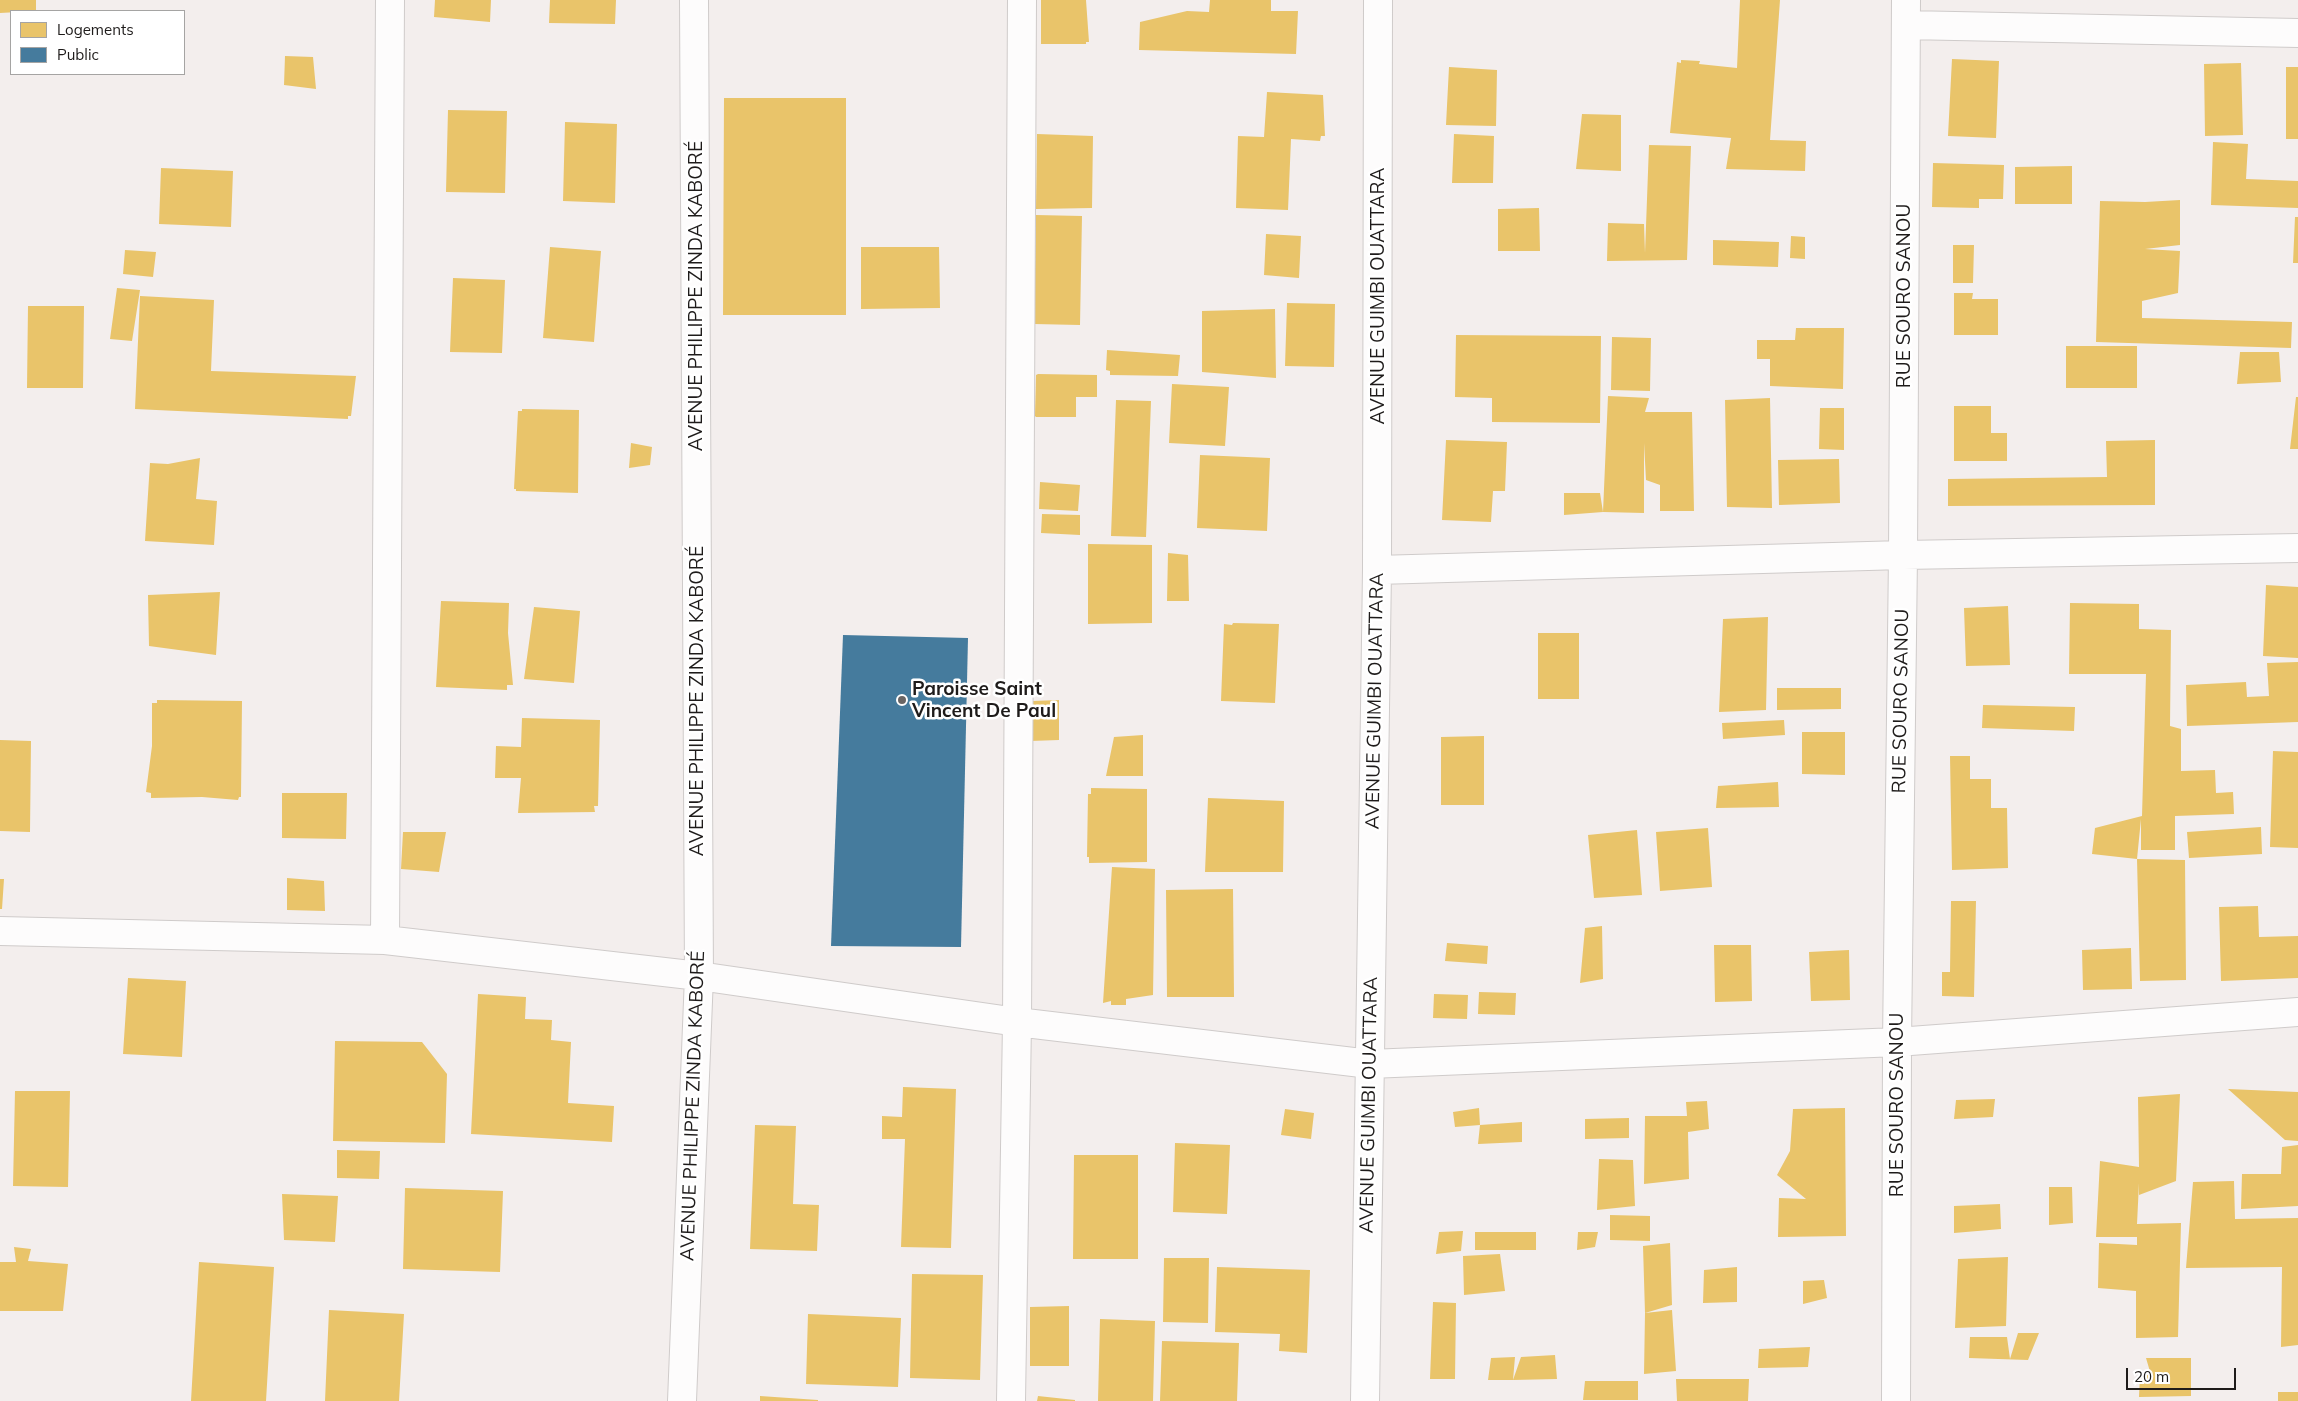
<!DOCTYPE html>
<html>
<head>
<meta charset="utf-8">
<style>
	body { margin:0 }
	#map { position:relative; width:2298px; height:1401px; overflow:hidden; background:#f3eeed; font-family:Mulish,sans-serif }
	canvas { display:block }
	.legend { position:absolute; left:10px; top:10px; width:175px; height:65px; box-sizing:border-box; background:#fff; border:1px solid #a5a4a3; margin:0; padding:6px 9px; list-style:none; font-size:15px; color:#1e1b1a }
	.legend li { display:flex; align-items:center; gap:10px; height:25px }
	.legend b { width:25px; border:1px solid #a5a4a3 }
	.scale { position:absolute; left:2126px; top:1368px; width:110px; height:22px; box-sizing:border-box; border:2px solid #1e1b1a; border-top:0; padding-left:6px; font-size:15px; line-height:18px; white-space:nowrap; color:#1e1b1a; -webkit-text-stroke:4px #fff; paint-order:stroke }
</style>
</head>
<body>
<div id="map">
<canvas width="2298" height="1401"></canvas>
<ul class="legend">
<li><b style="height:14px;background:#e9c46a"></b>Logements</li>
<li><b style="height:14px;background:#457b9d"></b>Public</li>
</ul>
<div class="scale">20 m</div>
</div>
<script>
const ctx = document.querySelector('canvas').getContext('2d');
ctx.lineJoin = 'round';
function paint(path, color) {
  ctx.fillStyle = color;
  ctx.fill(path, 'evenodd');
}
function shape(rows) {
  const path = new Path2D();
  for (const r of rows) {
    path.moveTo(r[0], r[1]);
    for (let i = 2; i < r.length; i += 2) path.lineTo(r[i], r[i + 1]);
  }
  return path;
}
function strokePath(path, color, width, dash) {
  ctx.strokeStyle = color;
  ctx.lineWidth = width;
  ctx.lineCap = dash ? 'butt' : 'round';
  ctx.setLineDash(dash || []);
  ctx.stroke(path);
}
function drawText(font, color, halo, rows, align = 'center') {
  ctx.font = font + ' Mulish,sans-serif';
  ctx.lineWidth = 5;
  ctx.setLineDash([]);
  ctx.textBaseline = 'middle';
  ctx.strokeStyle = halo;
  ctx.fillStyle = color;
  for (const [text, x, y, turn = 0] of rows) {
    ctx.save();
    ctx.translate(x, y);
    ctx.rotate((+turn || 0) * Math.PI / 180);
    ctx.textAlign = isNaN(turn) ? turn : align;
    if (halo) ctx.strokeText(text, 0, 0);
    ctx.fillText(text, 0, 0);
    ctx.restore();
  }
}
paint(shape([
	[0,0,36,0,36,11,0,13],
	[435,0,491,0,490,22,434,17],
	[550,0,616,0,615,24,549,23],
	[1041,0,1086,0,1089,42,1086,42,1086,44,1041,44],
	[1210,0,1271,0,1271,11,1298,11,1296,54,1139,50,1140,22,1187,11,1209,12],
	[1740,0,1780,0,1770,140,1806,141,1805,171,1726,169,1731,138,1670,133,1677,62,1681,63,1681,60,1700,61,1699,64,1737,68],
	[285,56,313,57,316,89,284,85],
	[1952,59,1999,61,1996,138,1948,136],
	[2241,63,2243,135,2205,136,2204,64],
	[1449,67,1497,70,1496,126,1446,125],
	[2286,67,2298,67,2298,139,2286,139],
	[1267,92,1323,95,1325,136,1321,136,1320,141,1291,139,1288,210,1236,208,1238,136,1264,137],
	[724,98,846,98,846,315,723,315],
	[448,110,507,111,505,193,446,192],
	[1582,114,1621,115,1621,171,1576,169],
	[565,122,617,124,615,203,563,201],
	[1037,134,1093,136,1092,208,1036,209],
	[1454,134,1494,136,1493,183,1452,183],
	[2213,142,2248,144,2246,179,2298,181,2298,208,2211,205],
	[1649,145,1691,146,1687,260,1607,261,1608,223,1644,224,1645,253],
	[1933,163,2004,165,2003,199,1979,199,1979,208,1932,207],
	[2072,166,2072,204,2015,204,2015,167],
	[161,168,233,171,231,227,159,224],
	[2180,200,2180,245,2145,249,2180,251,2178,293,2142,301,2142,318,2292,322,2291,348,2096,342,2100,201,2145,202],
	[1539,208,1540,251,1498,251,1498,209],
	[1036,215,1082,216,1080,325,1034,324],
	[2295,217,2298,217,2298,263,2293,263],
	[1266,234,1301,236,1299,278,1264,275],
	[1791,236,1805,237,1805,259,1790,258],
	[1713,240,1779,242,1778,267,1713,265],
	[1953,245,1974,245,1973,283,1953,283],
	[550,247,601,251,594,342,543,338],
	[861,247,939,247,940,308,861,309],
	[125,250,156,252,153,277,123,274],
	[453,278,505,280,502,353,450,352],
	[117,288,140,290,132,341,110,339],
	[1954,293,1973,293,1972,299,1998,299,1998,335,1954,335],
	[140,296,214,300,211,371,356,376,351,416,348,416,348,419,135,409],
	[1287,303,1335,304,1334,367,1285,366],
	[28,306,84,306,83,388,27,388],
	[1275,309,1276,378,1202,372,1202,311],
	[1796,328,1844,328,1843,389,1770,386,1770,359,1757,359,1757,340,1795,340],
	[1456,335,1601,336,1600,423,1492,422,1492,398,1455,397],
	[1612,337,1651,338,1650,391,1611,390],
	[2066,346,2137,346,2137,388,2066,388],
	[1107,350,1180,355,1178,376,1110,375,1110,371,1106,370],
	[2240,352,2279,352,2281,382,2237,384],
	[1038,374,1097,375,1097,397,1076,397,1076,417,1036,417,1035,416,1036,375],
	[1172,384,1229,387,1225,446,1169,443],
	[1608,396,1649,398,1645,412,1692,412,1694,511,1660,511,1660,485,1646,480,1644,443,1644,513,1603,512,1564,515,1564,493,1600,493,1603,512],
	[2296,397,2298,397,2298,449,2290,449],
	[1770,398,1772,508,1727,507,1725,400],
	[1116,400,1151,401,1146,537,1111,536],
	[1954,406,1991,406,1991,433,2007,433,2007,461,1954,461],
	[1820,408,1844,408,1844,450,1819,449],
	[522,409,579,410,578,493,516,491,516,489,514,489,518,411,522,411],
	[1446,440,1507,442,1505,491,1493,491,1491,522,1442,520],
	[2155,440,2155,505,1948,506,1948,479,2107,477,2106,441],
	[631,443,652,447,650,465,629,468],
	[1200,455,1270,458,1267,531,1197,528],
	[200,458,196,499,217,501,214,545,145,541,150,463,168,464],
	[1839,459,1840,503,1779,505,1778,460],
	[1040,482,1080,485,1078,511,1039,509],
	[1042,514,1080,515,1080,535,1041,533],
	[1088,544,1152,545,1152,623,1088,624],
	[1168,553,1188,555,1189,601,1167,601],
	[2266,585,2298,587,2298,658,2263,656],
	[220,592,216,655,149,646,148,595],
	[441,601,509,603,508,633,513,685,507,685,507,690,436,687],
	[2070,603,2139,604,2139,629,2171,630,2170,726,2181,729,2181,771,2215,770,2216,793,2233,792,2234,814,2175,816,2175,850,2141,850,2141,819,2137,859,2092,854,2095,828,2142,816,2146,674,2069,674],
	[2008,606,2010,665,1966,666,1964,608],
	[534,607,580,611,574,683,524,679],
	[1768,617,1766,710,1719,712,1723,619],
	[1233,623,1279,624,1275,703,1221,701,1224,624,1232,625],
	[1538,633,1579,633,1579,699,1538,699],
	[2298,662,2298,722,2187,726,2186,685,2246,682,2247,697,2269,696,2267,663],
	[1777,688,1841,688,1841,709,1777,710],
	[157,700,242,701,241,797,239,797,238,800,202,797,151,798,151,793,146,792,152,746,152,703,157,703],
	[1059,700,1059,740,1030,741,1033,701],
	[1983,705,2075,707,2074,731,1982,728],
	[522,718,600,720,598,806,594,806,595,812,518,813,521,778,495,778,496,746,521,747],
	[1784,720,1785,735,1723,739,1722,723],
	[1802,732,1845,732,1845,775,1802,774],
	[1143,735,1143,776,1106,776,1114,737],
	[1484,736,1484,805,1441,805,1441,737],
	[0,740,31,741,30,832,0,831],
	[2273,751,2298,752,2298,848,2270,847],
	[1950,756,1970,756,1970,779,1991,779,1991,808,2007,808,2008,868,1952,870],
	[1778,782,1779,807,1716,808,1718,786],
	[1091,788,1147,789,1147,862,1089,863,1089,857,1087,857,1088,794,1091,794],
	[282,793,347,793,346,839,282,838],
	[1208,798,1284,801,1283,872,1205,872],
	[2261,827,2262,854,2189,858,2187,832],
	[1708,828,1712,887,1660,891,1656,832],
	[1637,830,1642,895,1594,898,1588,835],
	[403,832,446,832,439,872,401,869],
	[2137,859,2185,860,2186,980,2140,981],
	[1112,867,1155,869,1153,995,1126,999,1126,1005,1111,1005,1111,1001,1103,1003],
	[287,878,324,881,325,911,287,910],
	[0,879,4,879,2,909,0,909],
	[1233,889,1234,997,1167,997,1166,890],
	[1951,901,1976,901,1974,997,1942,996,1942,972,1950,972],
	[2258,906,2259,937,2298,936,2298,978,2221,981,2219,907],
	[1602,926,1603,979,1580,983,1585,928],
	[1447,943,1488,946,1487,964,1445,961],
	[1714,945,1751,945,1752,1001,1715,1002],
	[2131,948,2132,989,2083,990,2082,950],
	[1849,950,1850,1000,1811,1001,1809,952],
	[128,978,186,981,182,1057,123,1054],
	[1479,992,1516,993,1515,1015,1478,1014],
	[478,994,526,997,525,1019,552,1020,551,1040,571,1042,568,1103,614,1106,612,1142,471,1134],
	[1434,994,1468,995,1467,1019,1433,1018],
	[335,1041,422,1042,447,1074,445,1143,333,1141],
	[903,1087,956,1089,951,1248,901,1247,905,1139,882,1139,882,1116,902,1117],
	[2228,1089,2298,1092,2298,1141,2285,1140],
	[15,1091,70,1091,68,1187,13,1186],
	[2180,1094,2176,1181,2139,1195,2139,1183,2137,1224,2181,1223,2178,1337,2136,1338,2136,1291,2098,1288,2099,1243,2137,1245,2137,1237,2096,1237,2100,1161,2139,1167,2138,1097],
	[1995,1099,1993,1117,1954,1119,1956,1100],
	[1707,1101,1709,1129,1688,1132,1689,1179,1644,1184,1645,1116,1687,1116,1686,1102],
	[1479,1108,1480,1125,1455,1127,1453,1112],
	[1845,1108,1846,1236,1778,1237,1779,1198,1806,1199,1777,1175,1790,1151,1793,1109],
	[1285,1109,1314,1113,1311,1139,1281,1135],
	[1629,1118,1629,1138,1585,1139,1585,1119],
	[1522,1122,1522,1142,1478,1144,1480,1125],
	[755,1125,796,1126,793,1204,819,1205,817,1251,750,1249],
	[1175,1143,1230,1145,1227,1214,1173,1212],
	[2298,1145,2298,1206,2241,1209,2242,1174,2281,1174,2282,1147],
	[337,1150,380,1151,379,1179,337,1178],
	[1074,1155,1138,1155,1138,1259,1073,1259],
	[1599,1159,1633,1160,1635,1206,1597,1210],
	[2234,1181,2235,1219,2298,1218,2298,1345,2281,1347,2282,1267,2186,1268,2193,1182],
	[2049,1187,2072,1187,2073,1223,2049,1225],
	[405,1188,503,1191,500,1272,403,1269],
	[282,1194,338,1196,335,1242,284,1240],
	[2000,1204,2001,1229,1954,1233,1954,1206],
	[1610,1215,1650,1216,1650,1241,1610,1240],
	[1463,1231,1461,1251,1436,1254,1439,1232],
	[1475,1232,1536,1232,1536,1250,1475,1250],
	[1578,1232,1598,1232,1595,1247,1577,1250],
	[1670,1243,1672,1305,1645,1313,1643,1246],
	[14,1247,31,1249,28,1261,68,1264,63,1311,0,1311,0,1262,16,1262],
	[1500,1254,1505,1291,1464,1295,1463,1256],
	[2008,1257,2006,1326,1955,1328,1958,1259],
	[1164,1258,1209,1258,1208,1323,1163,1322],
	[199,1262,274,1267,266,1401,191,1401],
	[1217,1267,1310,1270,1307,1353,1279,1351,1280,1334,1215,1332],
	[1737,1267,1737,1302,1703,1303,1704,1270],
	[912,1274,983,1275,980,1380,910,1378],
	[1824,1280,1827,1298,1803,1304,1803,1281],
	[1433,1302,1456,1303,1455,1379,1430,1379],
	[1069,1306,1069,1366,1030,1366,1030,1307],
	[329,1310,404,1314,399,1401,325,1401],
	[1672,1310,1676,1371,1644,1374,1645,1313],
	[808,1314,901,1318,898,1387,806,1384],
	[1100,1319,1155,1321,1153,1401,1098,1401],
	[2018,1333,2039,1333,2028,1360,1969,1358,1970,1337,2007,1337,2010,1359],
	[1162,1341,1239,1343,1237,1401,1160,1401],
	[1810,1347,1808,1367,1758,1368,1759,1349],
	[1555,1355,1557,1379,1513,1380,1521,1357],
	[1515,1357,1513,1380,1488,1380,1491,1358],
	[2146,1358,2191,1358,2191,1396,2139,1397,2140,1375,2151,1375],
	[1676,1379,1749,1379,1748,1401,1677,1401],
	[1585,1381,1638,1381,1638,1400,1583,1400],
	[2278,1392,2298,1392,2298,1401,2278,1401],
	[760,1396,818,1400,818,1401,760,1401],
	[1038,1396,1075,1400,1075,1401,1037,1401]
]), '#e9c46a');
paint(shape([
	[843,635,968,638,961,947,831,946]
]), '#457b9d');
const minor = shape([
	[1906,25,2298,33],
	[1377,570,1903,555,2298,548],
	[0,931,385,940,699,976,1017,1022,1370,1064,1897,1042,2298,1012],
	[385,940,390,0],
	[682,1401,699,976,694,0],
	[1011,1401,1017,1022,1022,0],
	[1365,1401,1377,570,1378,0],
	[1896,1401,1897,1042,1903,555,1906,0]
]);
strokePath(minor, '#cfcbca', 30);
strokePath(minor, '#fdfcfc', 28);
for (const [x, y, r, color] of [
	[902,700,5,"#696564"]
]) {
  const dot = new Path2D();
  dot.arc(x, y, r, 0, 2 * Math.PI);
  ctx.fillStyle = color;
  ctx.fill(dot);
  strokePath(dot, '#fff', 2);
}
drawText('19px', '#1e1b1a', '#fff', [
	["AVENUE PHILIPPE ZINDA KABORÉ",696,296,-90],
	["AVENUE GUIMBI OUATTARA",1378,296,-90],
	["RUE SOURO SANOU",1904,296,-90],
	["AVENUE PHILIPPE ZINDA KABORÉ",697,701,-90],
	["AVENUE GUIMBI OUATTARA",1375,701,-89],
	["RUE SOURO SANOU",1901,701,-89],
	["AVENUE GUIMBI OUATTARA",1369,1105,-89],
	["RUE SOURO SANOU",1897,1105,-90],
	["AVENUE PHILIPPE ZINDA KABORÉ",693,1106,-88]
]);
drawText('bold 19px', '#1e1b1a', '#fff', [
	["Paroisse Saint",912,689],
	["Vincent De Paul",912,711]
], 'left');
</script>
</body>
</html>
